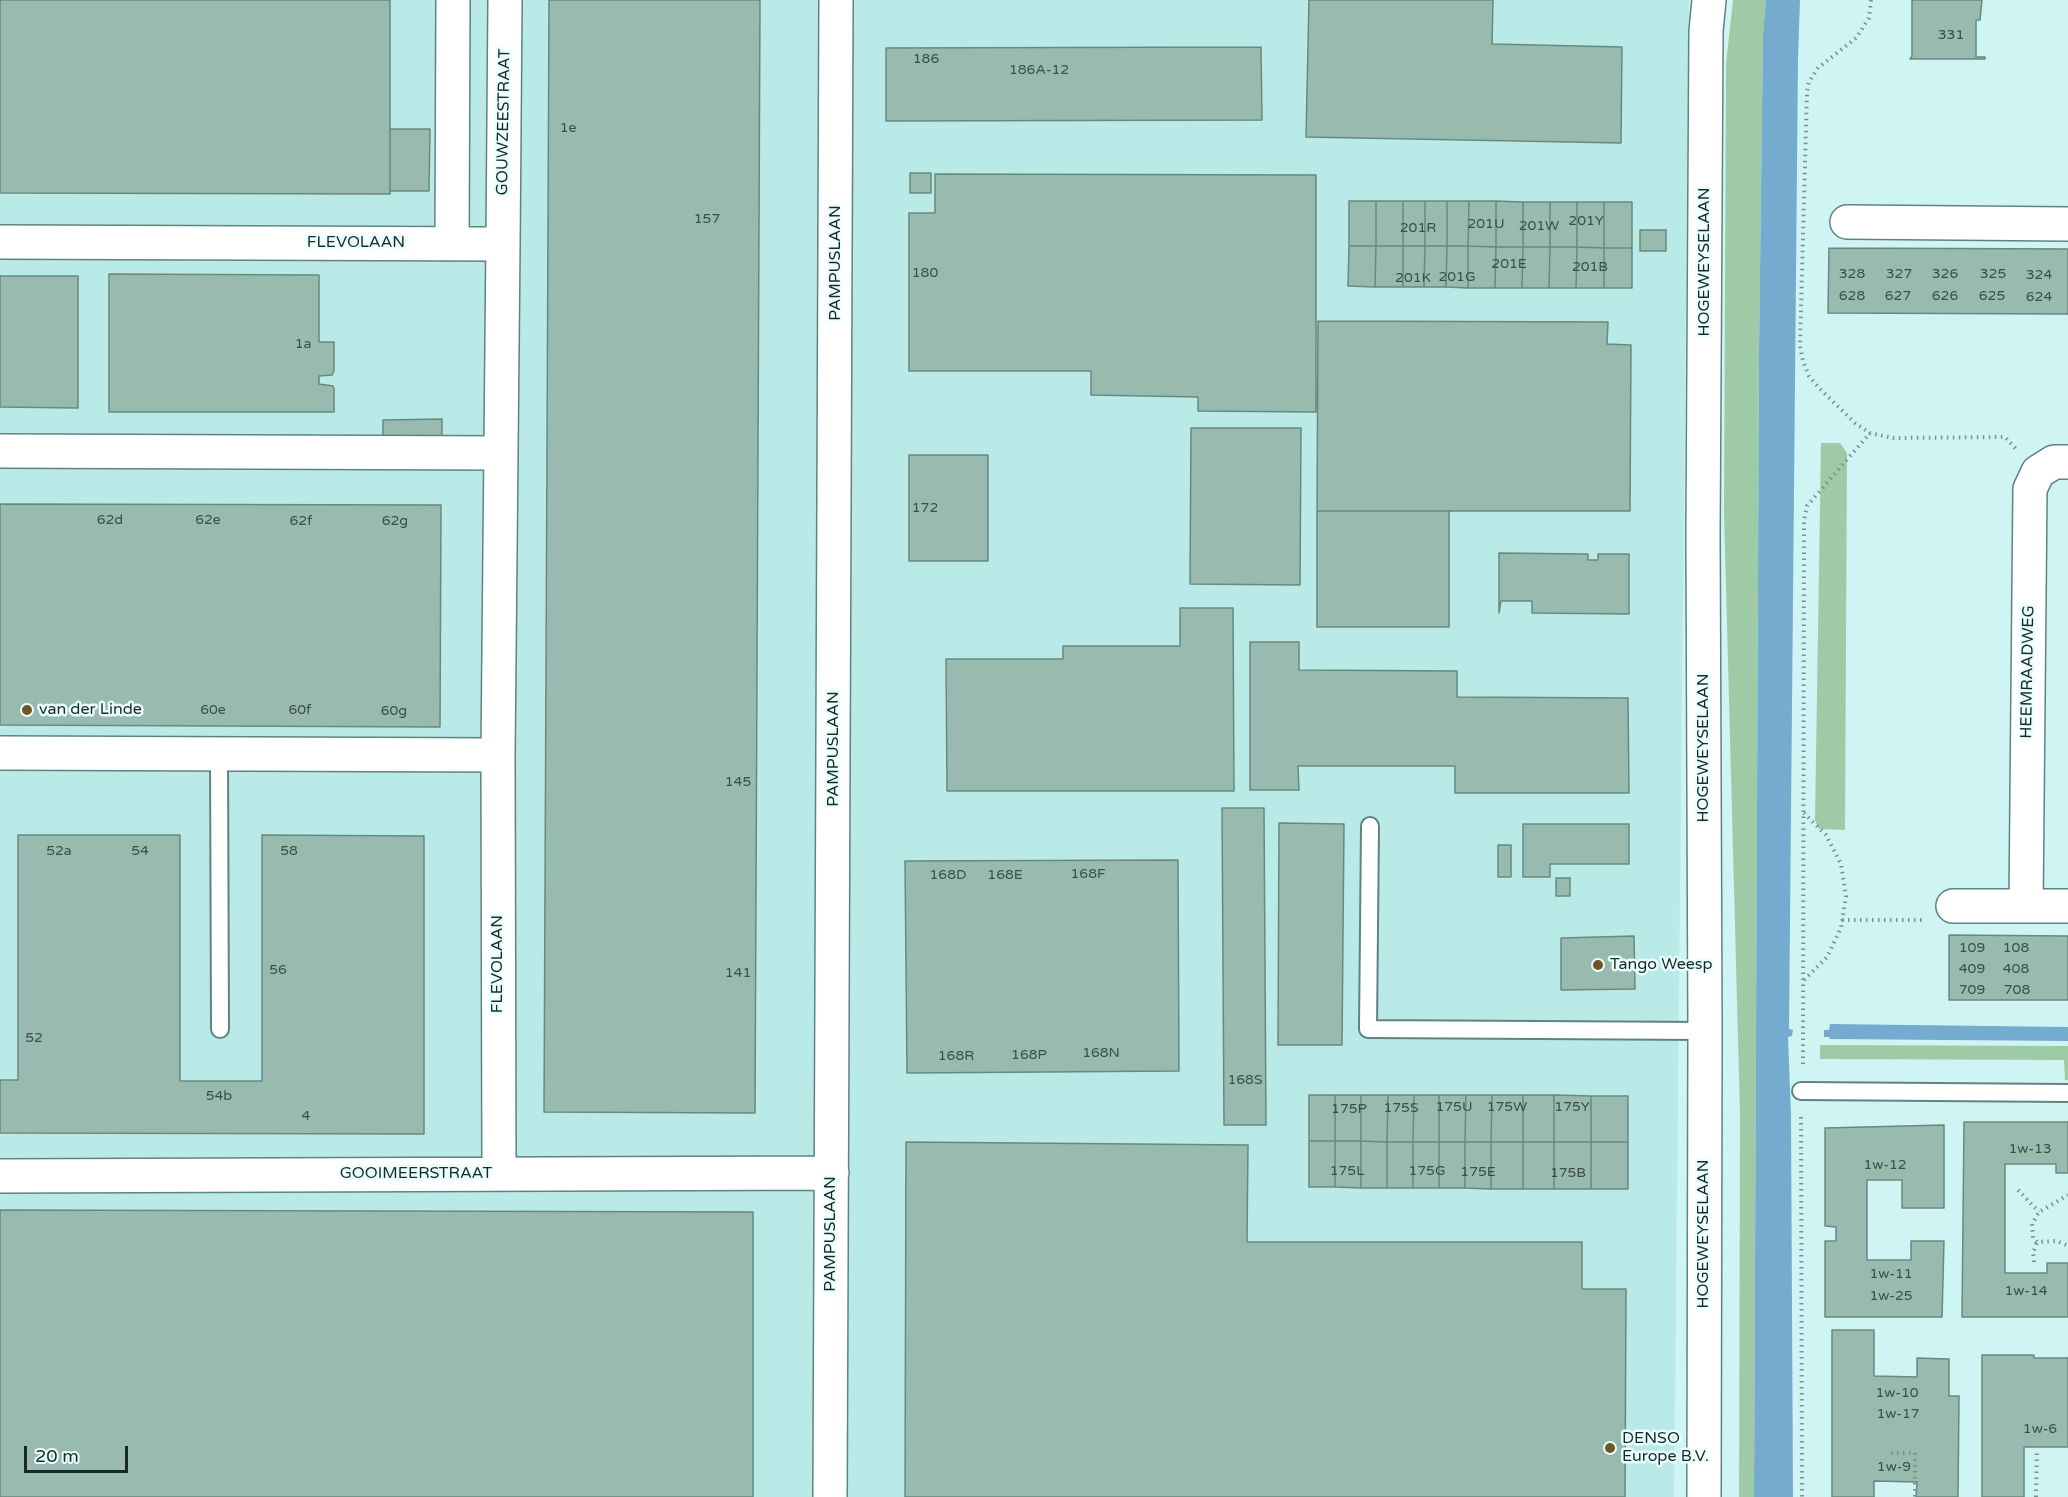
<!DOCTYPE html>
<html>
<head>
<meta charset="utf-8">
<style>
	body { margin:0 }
	#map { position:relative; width:2068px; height:1497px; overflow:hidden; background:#cef5f4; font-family:"Varela Round",sans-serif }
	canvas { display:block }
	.scale { position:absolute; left:24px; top:1446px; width:104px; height:27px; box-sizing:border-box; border:3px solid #1a2928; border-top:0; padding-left:8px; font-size:18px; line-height:21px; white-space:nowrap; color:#1a2928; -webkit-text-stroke:4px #e8fffe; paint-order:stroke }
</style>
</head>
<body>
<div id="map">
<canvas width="2068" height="1497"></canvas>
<div class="scale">20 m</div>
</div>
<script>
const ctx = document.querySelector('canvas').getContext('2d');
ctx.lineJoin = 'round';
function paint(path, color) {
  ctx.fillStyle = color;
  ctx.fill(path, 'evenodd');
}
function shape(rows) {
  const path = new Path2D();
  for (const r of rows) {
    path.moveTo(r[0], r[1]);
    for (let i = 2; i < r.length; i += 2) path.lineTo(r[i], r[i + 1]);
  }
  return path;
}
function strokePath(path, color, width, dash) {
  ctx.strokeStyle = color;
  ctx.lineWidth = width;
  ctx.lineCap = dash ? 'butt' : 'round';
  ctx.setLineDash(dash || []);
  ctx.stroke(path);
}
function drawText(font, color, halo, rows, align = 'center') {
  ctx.font = font + ' "Varela Round",sans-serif';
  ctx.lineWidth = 5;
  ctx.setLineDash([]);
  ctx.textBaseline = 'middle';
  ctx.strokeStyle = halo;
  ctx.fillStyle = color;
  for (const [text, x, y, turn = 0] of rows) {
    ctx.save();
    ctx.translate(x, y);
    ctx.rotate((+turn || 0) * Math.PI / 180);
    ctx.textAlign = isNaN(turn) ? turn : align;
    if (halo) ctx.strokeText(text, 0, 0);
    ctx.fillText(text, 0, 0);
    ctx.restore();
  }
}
paint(shape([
	[0,0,1689,0,1674,1497,0,1497]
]), '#b9eae8');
paint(shape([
	[1733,0,1766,0,1763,33,1759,351,1754,1497,1739,1497,1740,1114,1724,512,1726,64],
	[1821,443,1840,443,1847,453,1845,830,1819,829,1815,820],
	[1820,1045,2068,1046,2068,1080,2065,1080,2064,1060,1820,1059]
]), '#9ecba6');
paint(shape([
	[1766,0,1800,0,1798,58,1789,1029,1793,1030,1792,1036,1788,1037,1791,1116,1793,1497,1754,1497,1759,351,1763,33],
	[1830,1024,2068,1027,2068,1041,1830,1039,1829,1037,1824,1037,1824,1030,1829,1030]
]), '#74abce');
const building = shape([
	[0,0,390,0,390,194,0,193,0,0],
	[549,0,760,0,755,1113,544,1112,549,0],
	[1309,0,1493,0,1492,44,1622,47,1621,143,1306,137,1309,0],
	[1912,0,1982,0,1980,20,1976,20,1976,57,1985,57,1985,59,1910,59,1912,56,1912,0],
	[1261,47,1262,120,886,121,886,48,1261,47],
	[390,129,430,129,429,191,390,191,390,129],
	[910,173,931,173,931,193,910,193,910,173],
	[935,174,1316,175,1316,412,1198,411,1198,397,1091,395,1091,371,909,371,909,213,935,213,935,174],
	[1349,201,1376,201,1376,246,1349,246,1349,201],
	[1376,201,1403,201,1403,246,1376,246,1376,201],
	[1403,201,1425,201,1425,246,1403,246,1403,201],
	[1425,201,1447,201,1447,246,1425,246,1425,201],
	[1447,201,1469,201,1468,246,1447,246,1447,201],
	[1469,201,1496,201,1496,247,1468,246,1469,201],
	[1496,201,1523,202,1523,247,1496,247,1496,201],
	[1523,202,1550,202,1550,247,1523,247,1523,202],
	[1550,202,1577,202,1577,247,1550,247,1550,202],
	[1577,202,1604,202,1604,248,1577,247,1577,202],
	[1604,202,1632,202,1632,248,1604,248,1604,202],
	[1640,230,1666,230,1666,251,1640,251,1640,230],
	[1349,246,1376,246,1375,287,1348,286,1349,246],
	[1376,246,1403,246,1403,287,1375,287,1376,246],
	[1403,246,1425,246,1424,287,1403,287,1403,246],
	[1425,246,1447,246,1446,287,1424,287,1425,246],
	[1447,246,1468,246,1468,288,1446,287,1447,246],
	[1468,246,1496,247,1495,288,1468,288,1468,246],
	[1496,247,1523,247,1522,288,1495,288,1496,247],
	[1523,247,1550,247,1549,288,1522,288,1523,247],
	[1550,247,1577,247,1576,288,1549,288,1550,247],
	[1577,247,1604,248,1604,288,1576,288,1577,247],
	[1604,248,1632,248,1632,288,1604,288,1604,248],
	[1829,248,2068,249,2068,314,1828,313,1829,248],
	[109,274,319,275,319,342,334,342,334,371,332,375,319,376,319,384,333,386,334,388,334,412,109,412,109,274],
	[0,276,78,276,78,408,0,407,0,276],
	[1318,321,1608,322,1607,344,1631,345,1630,511,1317,511,1318,321],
	[442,419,442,445,383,446,383,420,442,419],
	[1191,428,1301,428,1300,585,1190,584,1191,428],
	[909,455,988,455,988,561,909,561,909,455],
	[0,504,441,505,440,727,0,725,0,504],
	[1317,511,1449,511,1449,627,1317,627,1317,511],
	[1499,553,1588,554,1588,560,1598,560,1598,554,1629,554,1629,614,1532,613,1532,601,1501,601,1499,613,1499,553],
	[1180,608,1233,608,1234,791,947,791,946,659,1063,659,1063,646,1180,646,1180,608],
	[1250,642,1299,642,1299,670,1457,671,1457,697,1628,698,1629,793,1455,793,1455,766,1298,766,1299,790,1250,790,1250,642],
	[1222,808,1264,808,1266,1125,1224,1125,1222,808],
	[1279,823,1344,824,1342,1045,1278,1045,1279,823],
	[1523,824,1629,824,1629,864,1550,864,1550,877,1523,877,1523,824],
	[18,835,180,835,180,1081,262,1081,262,835,424,836,424,1134,0,1133,0,1080,18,1080,18,835],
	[1498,845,1511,845,1511,877,1498,877,1498,845],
	[1178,860,1179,1071,907,1073,905,861,1178,860],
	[1556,878,1570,878,1570,896,1556,896,1556,878],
	[1949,935,2068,936,2068,1000,1949,1000,1949,935],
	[1634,936,1635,989,1561,990,1561,938,1634,936],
	[1309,1095,1335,1095,1335,1141,1309,1141,1309,1095],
	[1335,1095,1361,1095,1361,1141,1335,1141,1335,1095],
	[1361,1095,1388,1095,1387,1142,1361,1141,1361,1095],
	[1388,1095,1414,1095,1413,1142,1387,1142,1388,1095],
	[1414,1095,1439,1095,1439,1142,1413,1142,1414,1095],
	[1439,1095,1466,1095,1465,1142,1439,1142,1439,1095],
	[1466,1095,1492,1095,1491,1142,1465,1142,1466,1095],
	[1492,1095,1523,1095,1523,1142,1491,1142,1492,1095],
	[1523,1095,1554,1095,1554,1142,1523,1142,1523,1095],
	[1554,1095,1591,1096,1591,1142,1554,1142,1554,1095],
	[1591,1096,1628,1096,1628,1142,1591,1142,1591,1096],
	[1964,1122,2068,1122,2068,1173,2056,1173,2056,1164,2005,1164,2005,1273,2047,1273,2047,1263,2068,1263,2068,1317,1962,1317,1964,1122],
	[1944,1125,1944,1208,1902,1208,1902,1180,1867,1180,1867,1260,1911,1260,1911,1241,1944,1241,1942,1317,1825,1317,1825,1241,1836,1241,1836,1227,1825,1226,1825,1128,1944,1125],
	[1309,1141,1335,1141,1335,1187,1309,1187,1309,1141],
	[1335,1141,1361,1141,1361,1188,1335,1187,1335,1141],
	[1361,1141,1387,1142,1387,1188,1361,1188,1361,1141],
	[906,1142,1248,1145,1247,1242,1582,1242,1582,1289,1626,1289,1625,1497,905,1497,906,1142],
	[1387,1142,1413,1142,1413,1188,1387,1188,1387,1142],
	[1413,1142,1439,1142,1439,1188,1413,1188,1413,1142],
	[1439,1142,1465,1142,1465,1188,1439,1188,1439,1142],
	[1465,1142,1491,1142,1491,1189,1465,1188,1465,1142],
	[1491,1142,1523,1142,1523,1189,1491,1189,1491,1142],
	[1523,1142,1554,1142,1554,1189,1523,1189,1523,1142],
	[1554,1142,1591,1142,1591,1189,1554,1189,1554,1142],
	[1591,1142,1628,1142,1628,1189,1591,1189,1591,1142],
	[0,1210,753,1212,753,1497,0,1497,0,1210],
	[1832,1330,1874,1330,1874,1376,1917,1377,1917,1358,1949,1359,1949,1396,1959,1396,1958,1497,1916,1497,1917,1482,1874,1481,1874,1497,1832,1497,1832,1330],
	[1982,1355,2034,1355,2034,1358,2068,1358,2068,1447,2024,1447,2024,1497,1982,1497,1982,1355]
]);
paint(building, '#99bbaf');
strokePath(building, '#68897d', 1.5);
const lane = shape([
	[219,754,220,1029],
	[1370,826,1368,1029,1705,1031],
	[1801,1091,2068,1093]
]);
const street = shape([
	[1847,222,2068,224],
	[0,242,503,244,498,755,499,1174],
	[452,244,453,0],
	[503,244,505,0],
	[0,451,500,453],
	[0,753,498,755],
	[1953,906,2068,906],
	[2026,906,2030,489,2038,472,2054,462,2068,462],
	[0,1176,832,1173],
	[830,1497,836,0]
]);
const secondary = shape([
	[1704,1497,1705,1031,1703,535,1706,31,1709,0]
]);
strokePath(lane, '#5f8382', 20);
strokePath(street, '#5f8382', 36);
strokePath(secondary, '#5f8382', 36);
strokePath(shape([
	[1871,0,1869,18,1856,38,1818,68,1809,82,1807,91,1800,346,1803,361,1809,376,1820,389,1855,423,1870,433,1893,438,2005,437,2016,449],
	[1842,920,1923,920],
	[1804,980,1827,957,1841,928,1846,896,1841,864,1826,835,1804,813],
	[1803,1064,1804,520,1807,506,1870,433],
	[1801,1117,1802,1497],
	[2018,1190,2039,1212],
	[2066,1245,2057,1241,2037,1242,2033,1238,2032,1224,2039,1212,2068,1195],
	[2034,1262,2033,1253,2037,1242],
	[1891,1453,1915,1453,1915,1497],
	[2036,1497,2037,1449]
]), '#759190', 4, [1.5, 4.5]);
strokePath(lane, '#fff', 16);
strokePath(street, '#fff', 33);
strokePath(secondary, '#fff', 33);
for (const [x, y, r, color] of [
	[27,710,6,"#6e5727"],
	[1598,965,6,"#6e5727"],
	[1610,1448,6,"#6e5727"]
]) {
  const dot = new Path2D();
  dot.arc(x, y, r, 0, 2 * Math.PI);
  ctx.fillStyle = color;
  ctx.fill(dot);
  strokePath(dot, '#e8fffe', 2);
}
drawText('14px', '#3a4e4a', null, [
	["331",1951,35],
	["186",926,59],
	["186A-12",1039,70],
	["1e",568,128],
	["157",707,219],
	["201Y",1586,221],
	["201U",1486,224],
	["201W",1539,226],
	["201R",1418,228],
	["201E",1509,264],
	["201B",1590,267],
	["180",925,273],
	["328",1852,274],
	["327",1899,274],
	["326",1945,274],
	["325",1993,274],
	["324",2039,275],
	["201G",1457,277],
	["201K",1413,278],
	["628",1852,296],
	["627",1898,296],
	["626",1945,296],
	["625",1992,296],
	["624",2039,297],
	["1a",303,344],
	["172",925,508],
	["62d",110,520],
	["62e",208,520],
	["62f",301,521],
	["62g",395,521],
	["60e",213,710],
	["60f",300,710],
	["60g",394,711],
	["145",738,782],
	["52a",59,851],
	["54",140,851],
	["58",289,851],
	["168F",1088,874],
	["168D",948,875],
	["168E",1005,875],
	["109",1972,948],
	["108",2016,948],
	["409",1972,969],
	["408",2016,969],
	["56",278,970],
	["141",738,973],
	["709",1972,990],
	["708",2017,990],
	["52",34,1038],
	["168N",1101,1053],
	["168P",1029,1055],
	["168R",956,1056],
	["168S",1245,1080],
	["54b",219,1096],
	["175U",1454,1107],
	["175W",1507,1107],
	["175Y",1572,1107],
	["175S",1401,1108],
	["175P",1349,1109],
	["4",306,1116],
	["1w-13",2030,1149],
	["1w-12",1885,1165],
	["175L",1347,1171],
	["175G",1427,1171],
	["175E",1478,1172],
	["175B",1568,1173],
	["1w-11",1891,1274],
	["1w-14",2026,1291],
	["1w-25",1891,1296],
	["1w-10",1897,1393],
	["1w-17",1898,1414],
	["1w-6",2040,1429],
	["1w-9",1894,1467]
]);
drawText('16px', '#1a2928', '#e8fffe', [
	["GOUWZEESTRAAT",504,122,-89],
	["FLEVOLAAN",356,243],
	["HOGEWEYSELAAN",1705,262,-90],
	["PAMPUSLAAN",836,263,-90],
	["HEEMRAADWEG",2028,672,-89],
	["HOGEWEYSELAAN",1704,748,-90],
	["PAMPUSLAAN",834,749,-90],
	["FLEVOLAAN",498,964,-90],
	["GOOIMEERSTRAAT",416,1174],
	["PAMPUSLAAN",831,1234,-90],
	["HOGEWEYSELAAN",1704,1234,-90]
]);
drawText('16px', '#1a2928', '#e8fffe', [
	["van der Linde",39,710],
	["Tango Weesp",1610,965],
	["DENSO",1622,1439],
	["Europe B.V.",1622,1457]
], 'left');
</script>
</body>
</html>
